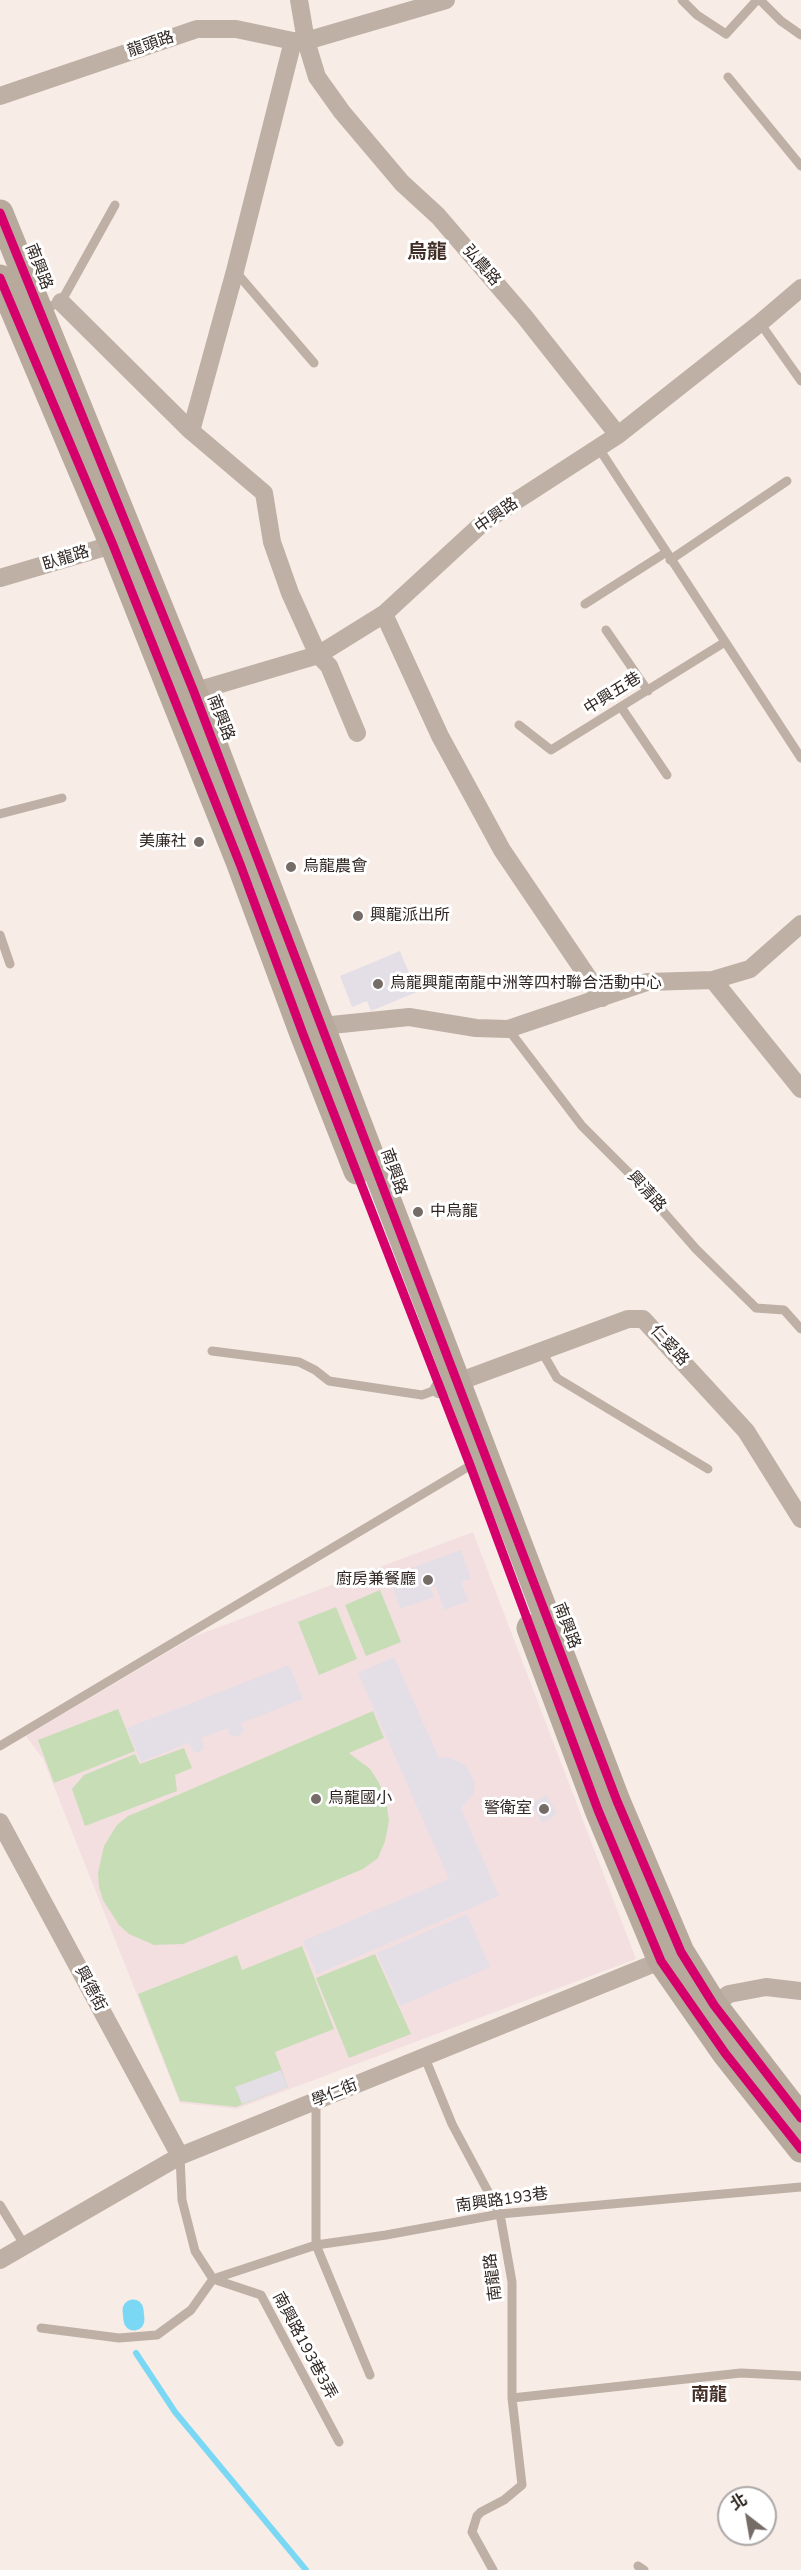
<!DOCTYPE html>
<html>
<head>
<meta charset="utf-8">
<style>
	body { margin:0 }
	#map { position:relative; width:801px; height:2570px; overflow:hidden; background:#f8ece7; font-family:"Nunito Sans","Noto Sans TC",sans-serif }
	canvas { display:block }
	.north { position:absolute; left:717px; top:2486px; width:60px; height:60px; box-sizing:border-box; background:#fff; border:2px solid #aca8a7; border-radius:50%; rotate:329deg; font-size:16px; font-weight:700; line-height:24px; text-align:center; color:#2f2622 }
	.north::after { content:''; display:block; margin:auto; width:21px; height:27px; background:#756b67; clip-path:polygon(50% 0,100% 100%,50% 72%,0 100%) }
</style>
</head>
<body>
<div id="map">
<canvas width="801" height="2570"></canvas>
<div class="north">北</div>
</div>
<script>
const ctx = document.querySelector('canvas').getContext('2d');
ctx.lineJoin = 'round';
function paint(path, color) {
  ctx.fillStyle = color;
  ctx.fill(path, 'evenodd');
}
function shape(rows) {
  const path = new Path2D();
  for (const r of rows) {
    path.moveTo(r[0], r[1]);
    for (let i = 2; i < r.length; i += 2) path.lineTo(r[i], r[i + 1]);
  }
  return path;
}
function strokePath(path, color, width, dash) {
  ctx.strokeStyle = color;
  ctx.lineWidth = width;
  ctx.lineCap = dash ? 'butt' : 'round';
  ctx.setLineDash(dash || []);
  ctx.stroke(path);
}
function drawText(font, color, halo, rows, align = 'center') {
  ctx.font = font + ' "Nunito Sans","Noto Sans TC",sans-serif';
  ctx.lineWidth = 6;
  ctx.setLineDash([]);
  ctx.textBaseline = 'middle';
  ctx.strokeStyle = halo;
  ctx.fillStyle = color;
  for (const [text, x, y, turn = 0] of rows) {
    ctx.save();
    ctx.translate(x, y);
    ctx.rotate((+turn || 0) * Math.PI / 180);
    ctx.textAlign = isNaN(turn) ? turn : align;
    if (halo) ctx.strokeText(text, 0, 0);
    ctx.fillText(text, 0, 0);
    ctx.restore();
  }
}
paint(shape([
	[473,1532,636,1959,237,2109,180,2103,43,1759,26,1736,195,1636]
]), '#f3dfe0');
paint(shape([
	[380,1590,401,1642,366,1656,345,1605],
	[336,1607,357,1659,319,1675,298,1622],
	[118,1709,135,1751,54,1783,38,1740],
	[373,1711,384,1738,349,1753,370,1769,379,1783,386,1800,389,1821,385,1841,378,1858,363,1869,183,1944,154,1945,129,1934,119,1925,103,1900,99,1887,98,1873,104,1846,117,1825,128,1816,145,1809],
	[184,1748,192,1768,175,1775,177,1791,85,1826,72,1789,84,1775,135,1754,140,1764],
	[302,1946,334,2029,275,2052,288,2087,236,2107,180,2101,138,1994,237,1955,242,1970],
	[375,1954,411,2034,349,2058,316,1978]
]), '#c7ddb6');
strokePath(shape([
	[136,2353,175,2412,306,2570]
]), '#7bd8f4', 6);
strokePath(shape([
	[133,2310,134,2320]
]), '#7bd8f4', 21);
paint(shape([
	[400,951,417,992,371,1011,367,1001,352,1007,340,976],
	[461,1550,471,1579,461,1582,468,1601,444,1610,436,1586,430,1587,434,1597,400,1609,389,1576],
	[394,1657,439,1758,448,1757,459,1762,466,1766,471,1775,475,1784,473,1795,461,1808,499,1896,317,1974,303,1941,449,1879,358,1673],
	[289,1665,303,1699,241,1723,244,1730,239,1737,230,1735,228,1728,201,1738,204,1748,200,1752,195,1753,188,1743,141,1762,127,1728],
	[547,1795,557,1814,542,1823,531,1803],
	[467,1914,490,1967,400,2006,377,1953],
	[281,2070,288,2087,242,2104,235,2087]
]), '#e4dfe7');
strokePath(shape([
	[682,0,697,15,726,34,757,0],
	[760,0,781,21,801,35],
	[728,77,801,166],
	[235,271,314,363],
	[41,310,61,302,115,205],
	[760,323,801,381],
	[598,447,801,758],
	[670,560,787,481],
	[585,604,665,553],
	[606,630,648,691],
	[621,707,667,775],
	[519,725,551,750,725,642],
	[0,814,62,798],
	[0,935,10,964],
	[508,1029,582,1126,632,1176,696,1249,756,1308,784,1310,801,1329],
	[212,1351,299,1362,315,1370,329,1381,422,1395,439,1389],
	[542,1352,557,1378,708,1469],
	[0,1746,483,1458],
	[425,2058,452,2124,500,2214,512,2282,512,2398,522,2485,504,2500,481,2512,477,2516,472,2532,493,2570],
	[316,2102,316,2245,370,2375],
	[180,2156,182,2200,195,2251,213,2279,261,2295,339,2442],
	[0,2205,25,2246],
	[41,2328,119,2338,157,2335,191,2310,213,2279,316,2245,386,2235,500,2214,801,2187],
	[512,2398,741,2373,801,2376],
	[638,2566,644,2570]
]), '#bfb0a5', 9);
strokePath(shape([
	[299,0,306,41,317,77,342,112,402,183,438,216,524,316,618,435],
	[0,96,197,29,236,29,293,41,306,41,446,0],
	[61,302,191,431,264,493,272,542,290,593,318,655,329,666,357,733],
	[191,431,235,271,293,41],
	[0,578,122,542],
	[384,614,440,736,502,850,602,998],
	[183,695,318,655,384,614,485,521,618,435,760,323,801,288],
	[713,980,801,1089],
	[313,1030,322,1026,409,1017,476,1028,508,1029,647,982,713,980,750,969,801,924],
	[439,1389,628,1319,643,1319,746,1431,801,1519],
	[0,1822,180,2156],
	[706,2010,729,1994,766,1987,801,1991],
	[0,2260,180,2156,670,1957]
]), '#bfb0a5', 18);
strokePath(shape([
	[0,213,194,692,617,1801,681,1952,714,2005,801,2118],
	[0,278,113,545,240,864,303,1034,357,1171],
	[530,1628,598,1810,661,1961,725,2053,801,2149]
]), '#b7aa9c', 27);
strokePath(shape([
	[0,213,194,692,617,1801,681,1952,714,2005,801,2118],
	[0,278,113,545,240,864,303,1034,470,1465,598,1810,661,1961,725,2053,801,2149]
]), '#d6006c', 9);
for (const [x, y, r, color] of [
	[199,842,6,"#756b67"],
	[291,867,6,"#756b67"],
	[358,916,6,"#756b67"],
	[378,984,6,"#756b67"],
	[418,1212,6,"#756b67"],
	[428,1580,6,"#756b67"],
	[316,1799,6,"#756b67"],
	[544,1809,6,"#756b67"]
]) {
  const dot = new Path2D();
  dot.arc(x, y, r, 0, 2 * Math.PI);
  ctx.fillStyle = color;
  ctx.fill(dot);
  strokePath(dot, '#fff', 2);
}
drawText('16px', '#2f2622', '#fff', [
	["龍頭路",151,45,-19],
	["弘農路",481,266,49],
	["南興路",38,267,69],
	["中興路",497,516,-35],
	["臥龍路",66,559,-17],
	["中興五巷",613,694,-32],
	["南興路",220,718,69],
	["南興路",393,1172,70],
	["興清路",646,1192,48],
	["仁愛路",669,1346,48],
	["南興路",566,1626,69],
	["興德街",90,1989,62],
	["學仁街",335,2094,-22],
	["南興路193巷",502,2201,-8],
	["南龍路",494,2277,-97],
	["南興路193巷3弄",304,2346,62]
]);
drawText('16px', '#2f2622', '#fff', [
	["美廉社",187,842,"right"],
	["烏龍農會",303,867],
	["興龍派出所",370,916],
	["烏龍興龍南龍中洲等四村聯合活動中心",390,984],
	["中烏龍",430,1212],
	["廚房兼餐廳",416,1580,"right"],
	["烏龍國小",328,1799],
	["警衛室",532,1809,"right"]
], 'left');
drawText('bold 18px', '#422f27', '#fff', [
	["南龍",709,2396]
]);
drawText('bold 20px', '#422f27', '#fff', [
	["烏龍",427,253]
]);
</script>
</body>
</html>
